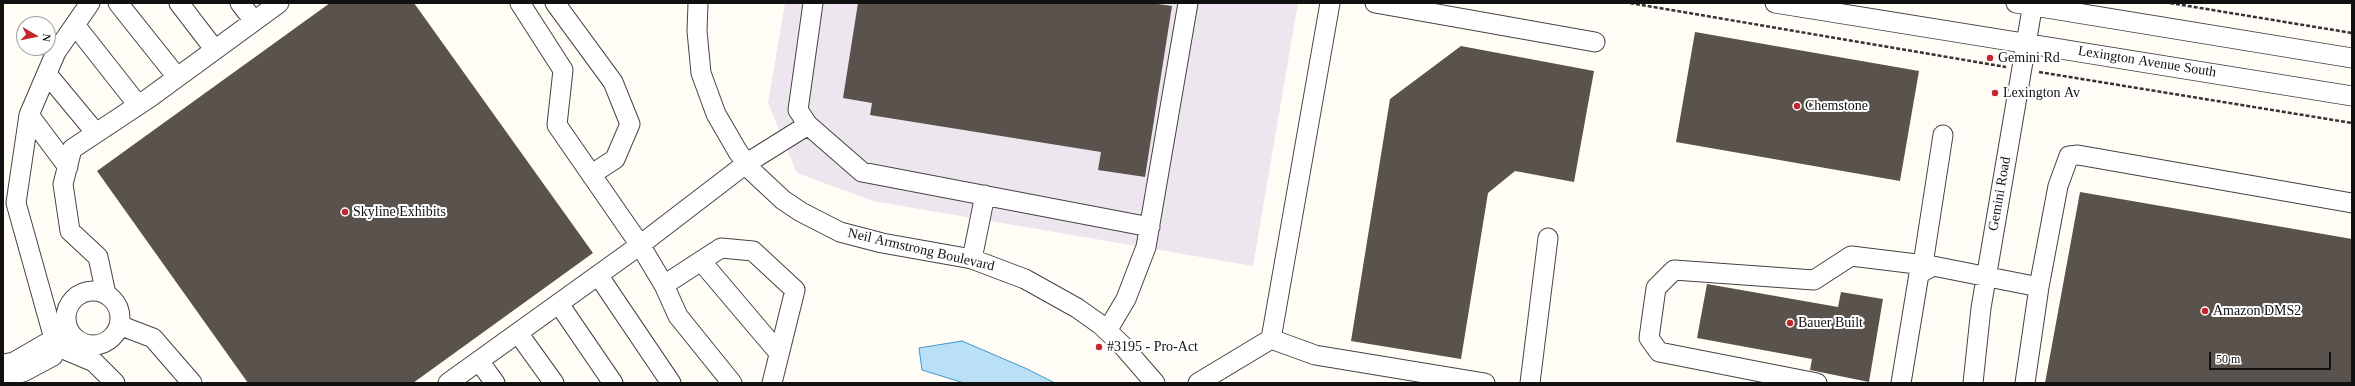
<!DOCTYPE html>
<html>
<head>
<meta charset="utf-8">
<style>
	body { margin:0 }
	#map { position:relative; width:2355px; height:386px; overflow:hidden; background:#fffdf5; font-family:"Times New Roman",serif }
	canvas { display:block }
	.frame { position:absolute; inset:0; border:4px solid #111; pointer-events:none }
	.north { position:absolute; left:16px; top:16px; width:40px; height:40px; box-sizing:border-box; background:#fff; border:1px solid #a0a0a0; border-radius:50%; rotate:99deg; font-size:11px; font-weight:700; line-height:16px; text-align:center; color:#111 }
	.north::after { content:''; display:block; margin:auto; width:14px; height:18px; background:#c4262e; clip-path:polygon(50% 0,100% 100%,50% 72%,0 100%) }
	.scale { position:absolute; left:2209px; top:352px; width:122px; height:18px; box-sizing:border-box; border:2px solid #111; border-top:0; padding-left:5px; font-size:12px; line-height:14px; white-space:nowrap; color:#111; -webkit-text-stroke:3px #fff; paint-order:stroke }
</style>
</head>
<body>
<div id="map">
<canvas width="2355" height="386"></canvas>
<div class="frame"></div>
<div class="north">N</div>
<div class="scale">50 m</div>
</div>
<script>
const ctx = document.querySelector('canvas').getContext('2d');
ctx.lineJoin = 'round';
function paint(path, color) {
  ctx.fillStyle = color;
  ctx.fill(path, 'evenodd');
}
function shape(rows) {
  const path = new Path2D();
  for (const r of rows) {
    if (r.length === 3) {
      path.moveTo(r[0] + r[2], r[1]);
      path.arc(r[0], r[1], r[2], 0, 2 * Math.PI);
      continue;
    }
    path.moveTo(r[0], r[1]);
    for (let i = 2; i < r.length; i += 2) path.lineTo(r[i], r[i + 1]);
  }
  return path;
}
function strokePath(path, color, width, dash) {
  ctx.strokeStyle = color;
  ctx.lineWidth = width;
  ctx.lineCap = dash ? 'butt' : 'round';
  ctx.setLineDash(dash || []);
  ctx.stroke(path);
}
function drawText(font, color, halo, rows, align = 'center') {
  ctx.font = font + ' "Times New Roman",serif';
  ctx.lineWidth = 4;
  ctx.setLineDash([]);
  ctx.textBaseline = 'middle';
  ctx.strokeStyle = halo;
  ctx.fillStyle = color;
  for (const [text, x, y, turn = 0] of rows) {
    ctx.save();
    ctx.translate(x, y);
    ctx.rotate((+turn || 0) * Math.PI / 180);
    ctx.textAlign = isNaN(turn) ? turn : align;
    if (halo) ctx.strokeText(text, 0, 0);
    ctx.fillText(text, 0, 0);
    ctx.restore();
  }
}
paint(shape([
	[785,3,1298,3,1253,266,873,201,797,173,768,103]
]), '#eee6ef');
const water = shape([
	[962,341,1025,368,1055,383,964,383,922,370,919,348,962,341]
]);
paint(water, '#b9e0f7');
strokePath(water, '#3f96cf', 1);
paint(shape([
	[330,3,414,3,593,253,413,383,248,383,97,171],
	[858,3,1151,3,1172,6,1145,177,1098,170,1101,152,870,115,872,103,843,98],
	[1695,32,1919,71,1900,181,1676,142],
	[1461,46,1594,71,1574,182,1515,171,1488,193,1461,359,1351,341,1390,99],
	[2080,192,2352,239,2352,383,2045,383],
	[1707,284,1838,307,1841,292,1883,299,1869,382,1810,370,1812,359,1697,338]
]), '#5a524d');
const minor = shape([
	[118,3,177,77],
	[179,3,215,50],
	[240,3,254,21],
	[555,3,613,82,630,124,615,159,592,174],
	[698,3,697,31,701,73,716,114,738,152,752,171,783,200,801,212,840,232,882,243,972,259,1025,279,1077,308,1101,325,1122,345,1155,383],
	[813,3,798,110,808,125,862,172,1150,227],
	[1375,3,1595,42],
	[1775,3,2352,96],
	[2016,3,2352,58],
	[75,25,138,105],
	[47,74,96,133],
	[29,115,68,167],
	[972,259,985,195],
	[701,261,779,353],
	[1923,264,1943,135],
	[598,275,671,383],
	[664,285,678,316,732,383],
	[2039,287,2058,186,2069,156,2078,155,2352,203],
	[93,318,27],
	[106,294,98,257,70,231,63,184,72,149,149,98,279,3],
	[559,304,613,383],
	[119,325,153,338,192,383],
	[1107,331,1126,299,1146,247,1188,3],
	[518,333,554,383],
	[1271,339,1315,355,1485,383],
	[56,346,16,203,29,115,56,52,90,3],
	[56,346,94,362,115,383],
	[479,361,495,383],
	[3,364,14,362,45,344,56,346,53,356,23,372,3,377],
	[448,383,640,245,557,125,563,70,520,3],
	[772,383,795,290,753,251,721,248,664,285,640,245,747,163,808,125],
	[1198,383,1271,339,1330,3],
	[1530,383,1548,238],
	[1817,383,1659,352,1649,338,1656,288,1674,270,1814,280,1851,256,1933,266],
	[1901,383,1919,274,1933,266,2039,287,2025,383],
	[1973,383,1981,308,2033,3]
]);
strokePath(minor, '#444', 21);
strokePath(shape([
	[1630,3,2006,67],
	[2170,3,2352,33],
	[2039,72,2352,123]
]), '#333', 2.5, [4, 2]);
strokePath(minor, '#fff', 19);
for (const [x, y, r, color] of [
	[1990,58,4,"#c4262e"],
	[1995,93,4,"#c4262e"],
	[1797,106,4,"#c4262e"],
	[345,212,4,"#c4262e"],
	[2205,311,4,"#c4262e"],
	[1790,323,4,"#c4262e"],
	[1099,347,4,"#c4262e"]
]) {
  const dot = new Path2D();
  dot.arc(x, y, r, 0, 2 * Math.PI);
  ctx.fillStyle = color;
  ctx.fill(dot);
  strokePath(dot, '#fff', 1.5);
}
drawText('14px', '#111', '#fff', [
	["Gemini Rd",1998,58],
	["Lexington Av",2003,93],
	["Chemstone",1805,106],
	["Skyline Exhibits",353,212],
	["Amazon DMS2",2213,311],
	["Bauer Built",1798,323],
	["#3195 - Pro-Act",1107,347]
], 'left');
drawText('14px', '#111', '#fff', [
	["Lexington Avenue South",2147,62,9],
	["Gemini Road",2000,194,-80],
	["Neil Armstrong Boulevard",921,250,13]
]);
</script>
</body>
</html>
